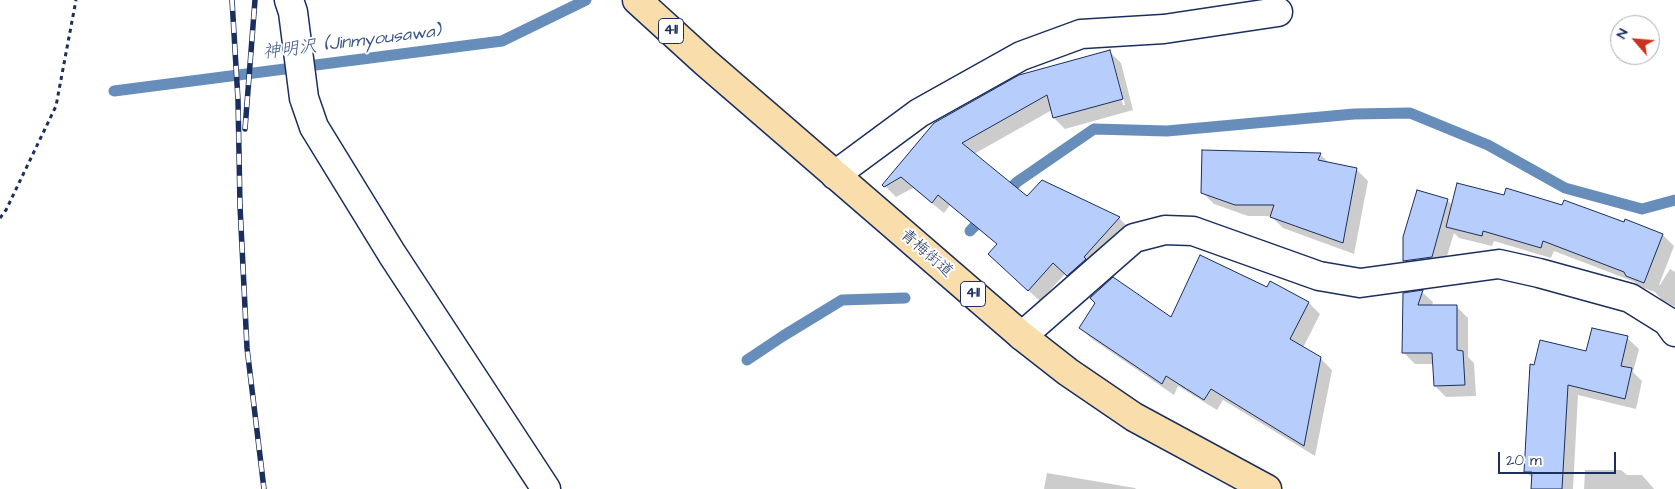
<!DOCTYPE html>
<html>
<head>
<meta charset="utf-8">
<style>
	body { margin:0 }
	#map { position:relative; width:1675px; height:489px; overflow:hidden; background:#fff; font-family:"Architects Daughter",sans-serif }
	canvas { display:block }
	.north { position:absolute; left:1610px; top:15px; width:50px; height:50px; box-sizing:border-box; background:#fff; border:1px solid #a4acbf; border-radius:50%; rotate:297deg; font-size:14px; font-weight:700; line-height:20px; text-align:center; color:#1b2f5e }
	.north::after { content:''; display:block; margin:auto; width:18px; height:22px; background:#c8321e; clip-path:polygon(50% 0,100% 100%,50% 72%,0 100%) }
	.scale { position:absolute; left:1498px; top:452px; width:118px; height:22px; box-sizing:border-box; border:2px solid #1b2f5e; border-top:0; padding-left:6px; font-size:15px; line-height:18px; white-space:nowrap; color:#1b2f5e; -webkit-text-stroke:4px #fff; paint-order:stroke }
</style>
</head>
<body>
<div id="map">
<canvas width="1675" height="489"></canvas>
<div class="north">N</div>
<div class="scale">20 m</div>
</div>
<script>
const ctx = document.querySelector('canvas').getContext('2d');
ctx.lineJoin = 'round';
function paint(path, color) {
  ctx.fillStyle = color;
  ctx.fill(path, 'evenodd');
}
function shape(rows) {
  const path = new Path2D();
  for (const r of rows) {
    path.moveTo(r[0], r[1]);
    for (let i = 2; i < r.length; i += 2) path.lineTo(r[i], r[i + 1]);
  }
  return path;
}
function strokePath(path, color, width, dash) {
  ctx.strokeStyle = color;
  ctx.lineWidth = width;
  ctx.lineCap = dash ? 'butt' : 'round';
  ctx.setLineDash(dash || []);
  ctx.stroke(path);
}
function drawText(font, color, halo, rows, align = 'center') {
  ctx.font = font + ' "Architects Daughter","Klee One",sans-serif';
  ctx.lineWidth = 4;
  ctx.setLineDash([]);
  ctx.textBaseline = 'middle';
  ctx.strokeStyle = halo;
  ctx.fillStyle = color;
  for (const [text, x, y, turn = 0] of rows) {
    ctx.save();
    ctx.translate(x, y);
    ctx.rotate((+turn || 0) * Math.PI / 180);
    ctx.textAlign = isNaN(turn) ? turn : align;
    if (halo) ctx.strokeText(text, 0, 0);
    ctx.fillText(text, 0, 0);
    ctx.restore();
  }
}
paint(shape([
	[1109,51,1121,63,1133,110,1065,129,1054,118,1052,110,974,154,1027,198,1119,218,1130,229,1079,287,1065,274,1040,301,1001,265,998,245,950,205,944,213,913,188,896,197,884,185],
	[1112,63,1114,63,1125,105,1123,105],
	[1320,154,1330,164,1356,169,1368,181,1354,254,1283,228,1271,216,1248,216,1214,204,1202,192],
	[1447,200,1453,206,1624,224,1626,221,1663,235,1674,246,1659,285,1660,285,1670,269,1675,272,1675,307,1662,300,1655,292,1638,286,1635,282,1554,251,1551,258,1494,241,1492,246,1459,238,1454,233,1443,269,1416,273,1404,261,1404,237],
	[1268,288,1309,303,1320,314,1303,348,1320,358,1332,370,1315,456,1223,400,1217,410,1178,386,1174,395,1092,339,1080,328,1172,319],
	[1422,292,1433,302,1432,306,1457,307,1468,318,1468,357,1474,363,1476,396,1446,397,1435,386,1434,364,1415,364,1404,353],
	[1627,338,1639,349,1633,372,1642,381,1636,409,1578,395,1573,489,1533,489,1533,479,1525,471,1531,366,1587,352],
	[1585,470,1621,470,1627,475,1642,475,1654,489,1584,489],
	[1047,473,1135,488,1136,489,1044,489]
]), '#0003');
strokePath(shape([
	[114,91,502,41,586,0],
	[1004,195,1017,182,1094,129,1167,131,1354,114,1410,113,1488,145,1565,188,1642,209,1675,200],
	[970,231,986,214],
	[747,360,783,336,842,300,905,298]
]), '#678eba', 11);
const building = shape([
	[1110,50,1123,99,1053,118,1047,95,962,143,1027,196,1042,180,1120,217,1084,257,1086,259,1067,276,1053,263,1028,291,988,254,997,244,938,195,932,203,901,177,884,187,882,185,934,123,1019,75,1110,50],
	[1202,150,1321,153,1318,160,1357,168,1343,243,1270,217,1274,205,1235,205,1201,193,1202,150],
	[1457,183,1504,195,1506,188,1562,205,1564,200,1624,222,1625,219,1663,234,1644,283,1626,276,1624,272,1543,241,1541,248,1483,231,1482,236,1446,227,1457,183],
	[1417,190,1448,199,1432,257,1403,261,1403,237,1417,190],
	[1200,255,1267,287,1270,281,1309,302,1290,339,1321,357,1304,446,1211,389,1204,400,1166,376,1162,384,1079,328,1095,303,1090,298,1113,277,1171,317,1200,255],
	[1423,290,1418,305,1457,305,1457,350,1463,351,1465,385,1434,386,1432,353,1402,353,1403,293,1423,290],
	[1592,328,1628,336,1621,366,1632,368,1625,399,1568,385,1562,489,1531,489,1532,472,1524,472,1530,364,1534,365,1540,340,1586,351,1592,328]
]);
paint(building, '#b7cdfc');
strokePath(building, '#1b2f5e', 1);
const minor = shape([
	[289,0,293,12,304,98,314,127,392,254,546,489],
	[835,175,919,113,1021,56,1081,34,1164,29,1278,12],
	[1022,336,1134,238,1165,230,1193,231,1319,276,1360,283,1499,264,1539,273,1630,298,1667,321,1675,332]
]);
const trunk = shape([
	[637,0,705,62,1022,336,1068,372,1134,417,1267,489]
]);
strokePath(minor, '#1b2f5e', 31);
strokePath(trunk, '#1b2f5e', 31);
strokePath(shape([
	[0,218,6,210,56,106,76,0]
]), '#1b2f5e', 3, [4, 4]);
strokePath(minor, '#fff', 28);
strokePath(trunk, '#f9deab', 28);
const rail = shape([
	[232,0,238,100,240,206,247,348,264,489],
	[245,129,255,0]
]);
strokePath(rail, '#1b2f5e', 5.5);
strokePath(rail, '#fff', 4, [11]);
for (const [x, y, w] of [
	[671,31,25],
	[973,294,25]
]) {
  const box = new Path2D();
  box.roundRect(x - w / 2, y - 12.5, w, 25, 4);
  ctx.fillStyle = '#fff';
  ctx.fill(box);
  strokePath(box, '#1b2f5e', 1);
}
drawText('bold 15px', '#1b2f5e', null, [
	["411",671,31],
	["411",973,294]
]);
drawText('16px', '#1b2f5e', '#fff', [
	["青梅街道",926,254,41]
]);
drawText('italic 18px', '#3b5784', '#fff', [
	["神明沢 (Jinmyousawa)",352,43,-7]
]);
</script>
</body>
</html>
